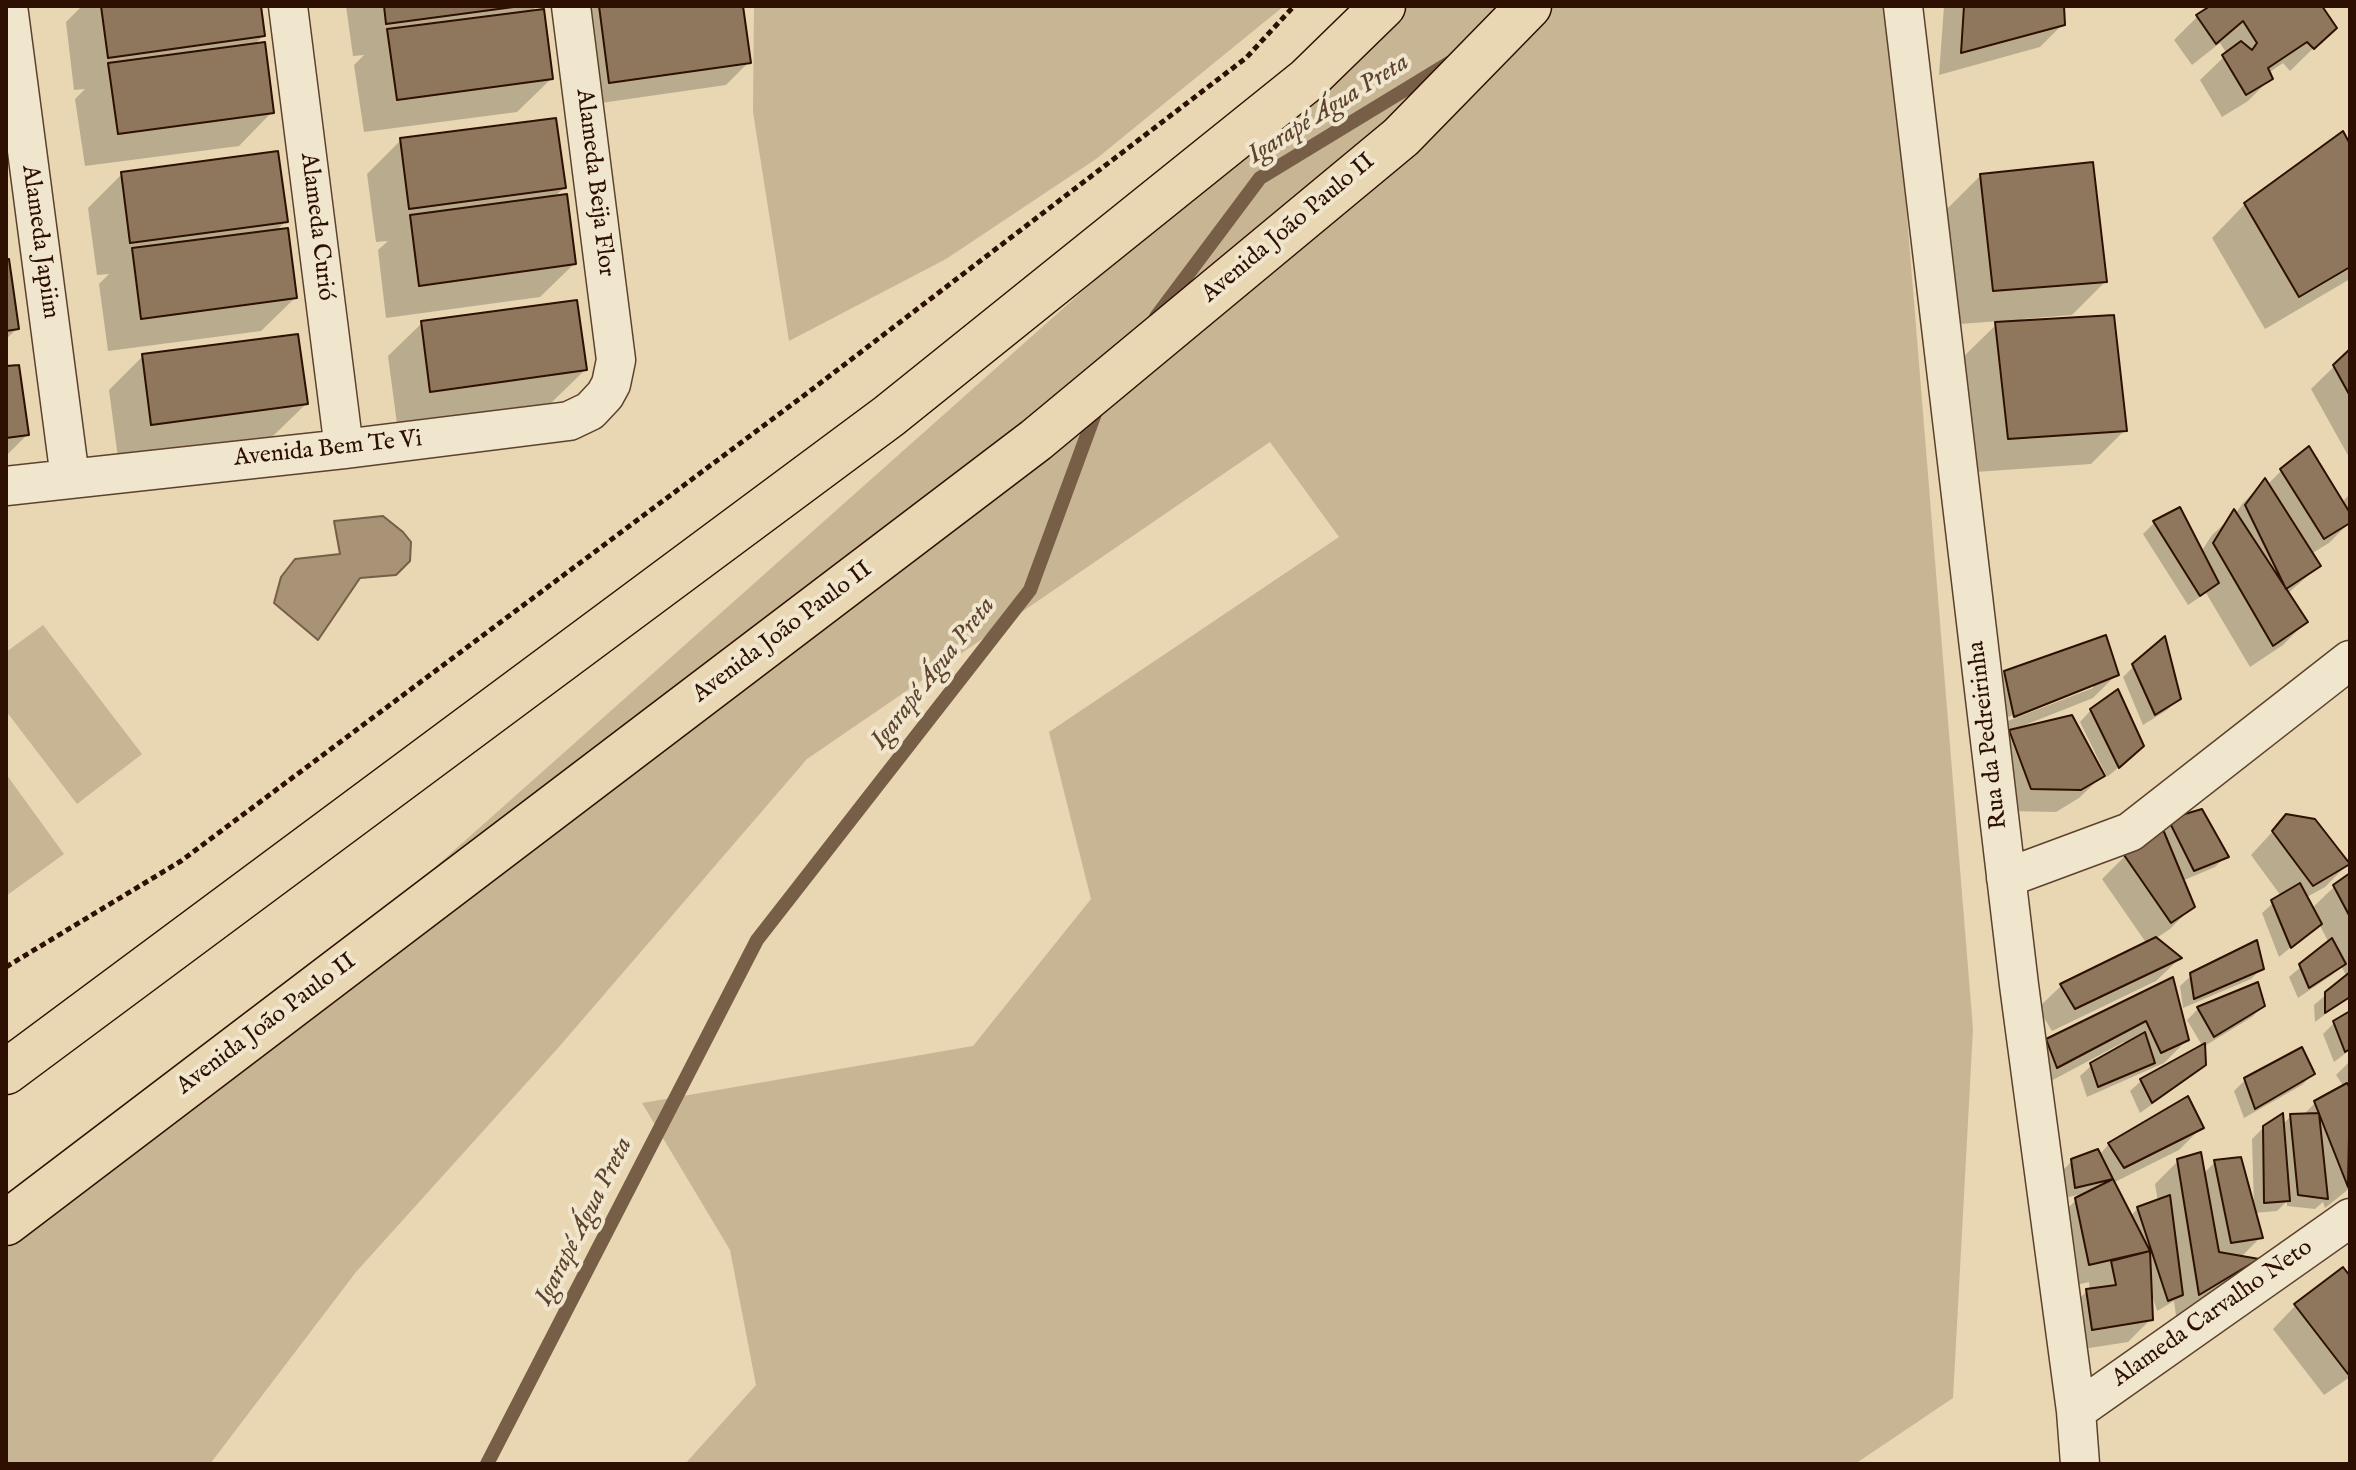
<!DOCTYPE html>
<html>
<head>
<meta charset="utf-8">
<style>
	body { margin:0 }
	#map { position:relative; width:2356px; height:1470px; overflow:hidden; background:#e8d7b2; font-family:"IM FELL English",serif }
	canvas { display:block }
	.frame { position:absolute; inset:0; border:8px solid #2d1001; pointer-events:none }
</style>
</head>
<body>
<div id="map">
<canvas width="2356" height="1470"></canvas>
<div class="frame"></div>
</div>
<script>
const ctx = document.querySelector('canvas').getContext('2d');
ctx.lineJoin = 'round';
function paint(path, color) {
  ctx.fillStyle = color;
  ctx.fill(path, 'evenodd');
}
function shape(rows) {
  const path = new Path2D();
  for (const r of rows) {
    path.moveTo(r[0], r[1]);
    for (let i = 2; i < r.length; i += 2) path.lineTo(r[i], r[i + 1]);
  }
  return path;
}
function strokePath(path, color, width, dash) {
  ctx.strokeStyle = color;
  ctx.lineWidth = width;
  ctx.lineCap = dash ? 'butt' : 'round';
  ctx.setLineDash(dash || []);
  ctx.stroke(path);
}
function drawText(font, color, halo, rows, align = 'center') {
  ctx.font = font + ' "IM FELL English",serif';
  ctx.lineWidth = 8;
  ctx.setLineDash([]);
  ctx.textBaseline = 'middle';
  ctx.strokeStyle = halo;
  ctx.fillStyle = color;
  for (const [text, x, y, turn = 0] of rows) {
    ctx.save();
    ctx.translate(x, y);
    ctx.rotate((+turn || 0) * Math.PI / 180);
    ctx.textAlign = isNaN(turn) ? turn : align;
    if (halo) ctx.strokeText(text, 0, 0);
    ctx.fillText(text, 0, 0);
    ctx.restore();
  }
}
paint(shape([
	[754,6,1284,6,1096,159,946,259,789,341,753,112],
	[1403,6,1890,6,1973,1029,1953,1398,1855,1464,685,1464,756,1385,730,1250,642,1103,973,1046,1091,899,1049,732,1339,537,1270,442,807,759,558,1048,356,1272,210,1464,6,1464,6,1249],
	[43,625,142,754,77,804,6,711,6,652],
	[6,774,64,854,6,896]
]), '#c8b594');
const water = shape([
	[383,516,403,532,411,542,410,561,396,575,360,578,318,640,274,603,281,577,295,559,340,554,334,521,383,516]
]);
paint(water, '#a89376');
strokePath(water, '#775f47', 2);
paint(shape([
	[82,6,259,6,263,36,253,46,272,112,239,146,85,166,75,99,85,89,74,90,66,22],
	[346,6,537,6,531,12,551,79,517,112,364,132,354,65,364,55,353,56],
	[581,6,741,6,749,62,726,85,587,105],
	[1944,6,2062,6,2063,24,2040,47,1939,75],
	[2213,6,2319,6,2334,28,2290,71,2283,63,2268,73,2271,78,2248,101,2222,117,2200,80,2227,54,2220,43,2192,65,2174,40,2197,17],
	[401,140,564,188,554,197,574,264,540,297,386,318,378,250,388,241,376,242,367,174],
	[2350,148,2350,279,2265,329,2212,238,2245,204],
	[122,174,285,222,276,231,295,298,261,331,108,351,99,284,109,274,97,275,88,208],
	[1981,175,2105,282,2072,315,2023,319,2024,323,2125,430,2091,464,1975,472,1962,358,2000,321,1960,324,1947,209],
	[6,261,17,329,6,339],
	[422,323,585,370,551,403,397,424,388,356],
	[2350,351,2350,459,2311,389],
	[143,356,306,404,272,437,118,458,109,390],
	[6,369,27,435,6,456],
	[2281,471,2341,503,2350,494,2350,522,2329,543,2311,554,2319,566,2287,594,2306,622,2283,645,2250,667,2206,593,2188,605,2143,534,2154,523,2201,552,2212,535,2235,514,2243,503,2265,481,2267,485],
	[2134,666,2178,699,2167,710,2143,725,2123,677],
	[2005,672,2116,675,2093,698,2020,727,2021,729,2102,776,2079,798,2056,812,2009,811,1988,755,2012,730,1991,738,1982,695],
	[2093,683,2093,688,2005,722,2003,719],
	[2091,710,2131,757,2107,777,2080,722],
	[2287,816,2348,864,2325,887,2305,898,2311,909,2334,887,2350,876,2350,996,2315,1022,2314,1005,2347,977,2341,966,2332,975,2298,998,2289,977,2329,943,2319,924,2279,957,2262,913,2281,896,2251,855],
	[2169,821,2226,856,2215,867,2182,881,2193,906,2170,929,2155,939,2179,959,2156,981,2052,1031,2038,1008,2061,986,2147,944,2102,879,2125,856],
	[2262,968,2251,979,2183,1008,2180,986,2192,975],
	[2172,980,2187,1040,2164,1063,2087,1097,2080,1076,2092,1065,2124,1047,2124,1042,2034,1090,2024,1064,2047,1041],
	[2263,1006,2252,1017,2203,1047,2187,1020,2198,1009],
	[2350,1014,2350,1050,2334,1062,2323,1034,2334,1023],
	[2350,1061,2350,1188,2325,1208,2323,1202,2315,1209,2287,1206,2287,1201,2277,1211,2254,1213,2260,1238,2240,1258,2255,1260,2234,1282,2176,1316,2174,1301,2157,1311,2151,1291,2151,1319,2128,1342,2070,1351,2064,1314,2087,1291,2090,1291,2089,1282,2067,1287,2053,1223,2076,1200,2087,1193,2064,1198,2061,1172,2072,1161,2099,1155,2109,1144,2202,1127,2179,1150,2113,1183,2130,1217,2138,1208,2158,1202,2155,1184,2178,1161,2203,1174,2215,1162,2254,1206,2252,1139,2264,1127,2282,1125,2291,1116,2302,1116,2315,1103,2344,1087,2336,1075],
	[2204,1065,2192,1076,2140,1113,2130,1091,2142,1080],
	[2313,1074,2302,1085,2244,1118,2234,1091,2245,1080],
	[2350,1280,2350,1377,2324,1395,2273,1329,2295,1306]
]), '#0003');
strokePath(shape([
	[1156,317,1260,178,1449,63],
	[487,1464,757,940,1030,590,1097,408]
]), '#775f47', 14);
const building = shape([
	[101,6,261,6,265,36,108,58,101,6],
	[384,6,521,6,386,24,384,6],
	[599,6,743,6,751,63,609,83,599,6],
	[1964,6,2064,6,2065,25,1961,53,1964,6],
	[2210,6,2322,6,2337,28,2314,49,2307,42,2268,68,2273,79,2246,95,2222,55,2241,41,2252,50,2257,43,2243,21,2216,44,2196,15,2210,6],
	[544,9,553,79,397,100,387,29,544,9],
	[265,42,274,113,118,134,108,63,265,42],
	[556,118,566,188,409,209,400,138,556,118],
	[2343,131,2350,144,2350,267,2299,297,2244,203,2343,131],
	[278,151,288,222,130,243,121,172,278,151],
	[2093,162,2107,282,1993,291,1980,174,2093,162],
	[567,194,576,264,419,286,410,215,567,194],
	[288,228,297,298,141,319,132,248,288,228],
	[6,259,9,259,19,329,6,331,6,259],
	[577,300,587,370,430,392,421,321,577,300],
	[2114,315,2127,431,2008,439,1995,322,2114,315],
	[298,334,308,404,151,425,142,354,298,334],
	[2350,349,2350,396,2333,365,2350,349],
	[19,365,29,435,6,438,6,366,19,365],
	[2309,446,2350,513,2350,523,2324,539,2280,469,2309,446],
	[2265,478,2321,566,2286,589,2245,505,2265,478],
	[2180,507,2219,583,2200,596,2153,521,2180,507],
	[2234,509,2308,622,2273,646,2213,543,2234,509],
	[2106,635,2119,675,2014,717,2004,671,2106,635],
	[2165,636,2181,699,2155,715,2132,664,2165,636],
	[2118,689,2144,746,2119,768,2090,709,2118,689],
	[2072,715,2105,776,2081,790,2031,789,2009,730,2072,715],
	[2202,809,2229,857,2194,871,2168,819,2202,809],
	[2286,814,2315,819,2350,864,2313,886,2272,831,2286,814],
	[2162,827,2195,907,2171,923,2124,855,2162,827],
	[2350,873,2350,917,2333,885,2350,873],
	[2300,883,2322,924,2291,948,2271,900,2300,883],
	[2156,937,2182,958,2075,1009,2060,984,2156,937],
	[2332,938,2346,964,2309,988,2299,964,2332,938],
	[2257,940,2264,969,2194,999,2190,973,2257,940],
	[2350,972,2350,997,2325,1013,2325,992,2350,972],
	[2173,977,2189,1040,2161,1053,2146,1021,2057,1068,2046,1039,2173,977],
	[2258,982,2265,1006,2214,1037,2197,1007,2258,982],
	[2350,1011,2350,1049,2345,1052,2333,1021,2350,1011],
	[2145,1032,2155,1063,2098,1087,2090,1063,2145,1032],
	[2205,1043,2206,1065,2152,1103,2140,1079,2205,1043],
	[2302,1047,2315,1074,2255,1109,2244,1078,2302,1047],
	[2347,1083,2350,1088,2348,1187,2314,1101,2347,1083],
	[2188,1096,2204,1128,2124,1168,2108,1143,2188,1096],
	[2283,1113,2290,1201,2264,1203,2263,1126,2283,1113],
	[2319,1113,2328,1199,2298,1195,2290,1114,2319,1113],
	[2098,1149,2113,1179,2075,1188,2071,1159,2098,1149],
	[2201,1152,2219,1252,2259,1259,2199,1295,2177,1159,2201,1152],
	[2241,1157,2263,1238,2231,1243,2214,1160,2241,1157],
	[2113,1179,2150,1251,2089,1265,2075,1198,2113,1179],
	[2170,1195,2183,1295,2168,1301,2137,1207,2170,1195],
	[2150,1251,2153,1320,2092,1330,2086,1289,2116,1285,2111,1261,2150,1251],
	[2343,1267,2350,1276,2350,1372,2348,1374,2294,1304,2343,1267]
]);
paint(building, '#8e775d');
strokePath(building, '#2d1001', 2);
const street = shape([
	[8,6,70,478],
	[288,6,344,449],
	[1903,6,2019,985,2076,1411,2080,1464],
	[6,486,344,449,569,421,590,411,605,395,611,384,616,360,571,6],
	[2006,878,2130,832,2350,660],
	[2076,1411,2350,1218]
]);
const primary = shape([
	[6,1072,889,416,1307,80,1383,6],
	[6,1223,1036,440,1401,137,1529,6]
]);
strokePath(street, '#5c422d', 41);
strokePath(primary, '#2d1001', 47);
strokePath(shape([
	[6,967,181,861,802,397,1246,58,1294,6]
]), '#2d1001', 5, [6, 4]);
strokePath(street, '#f0e5cd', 38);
strokePath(primary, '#e8d7b2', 44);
drawText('24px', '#2d1001', '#f0e5cd', [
	["Alameda Beija Flor",594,183,83],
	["Alameda Curió",316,227,83],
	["Avenida João Paulo II",1289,229,-40],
	["Alameda Japiim",39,242,82],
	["Avenida Bem Te Vi",328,450,-6],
	["Avenida João Paulo II",783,633,-37],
	["Rua da Pedreirinha",1989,735,-97],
	["Avenida João Paulo II",267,1025,-37],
	["Alameda Carvalho Neto",2213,1314,-35]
]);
drawText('italic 26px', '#5e4430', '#f0e5cd', [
	["Igarapé Água Preta",1329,110,-32],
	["Igarapé Água Preta",934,674,-52],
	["Igarapé Água Preta",585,1222,-63]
]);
</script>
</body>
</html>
